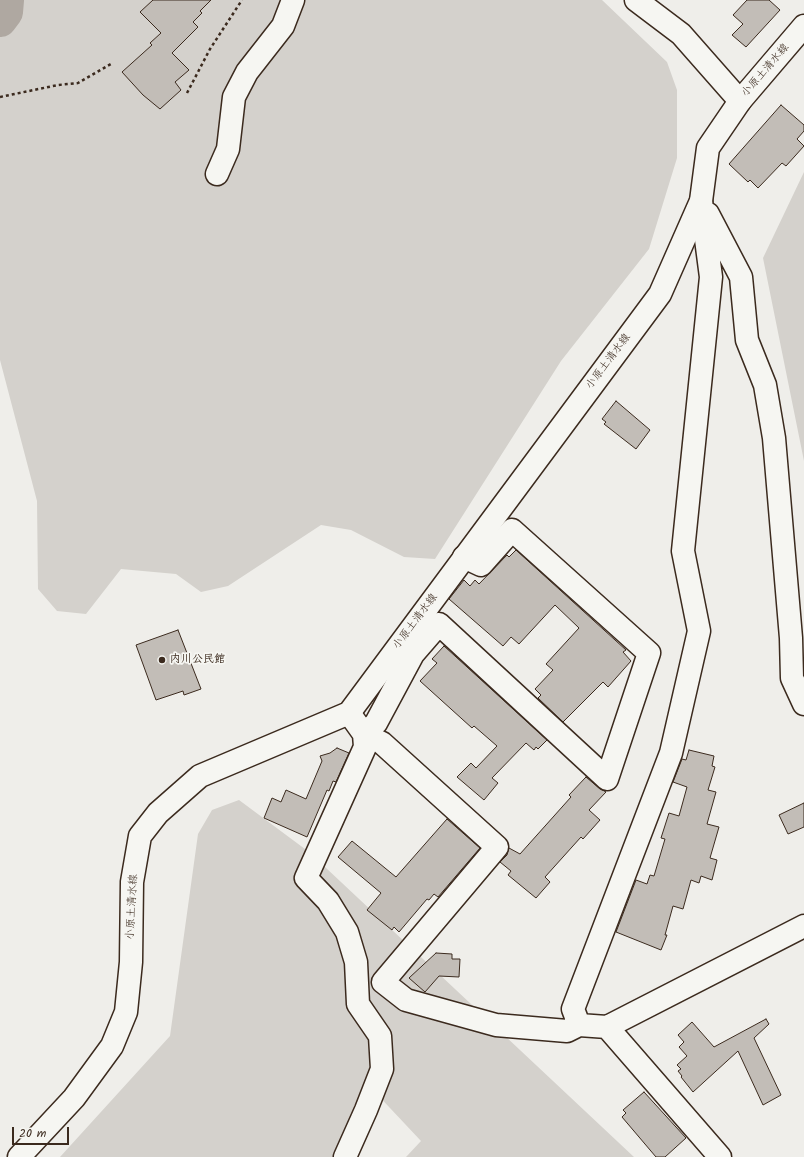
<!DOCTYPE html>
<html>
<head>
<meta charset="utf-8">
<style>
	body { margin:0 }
	#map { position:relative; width:804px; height:1157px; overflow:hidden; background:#efeeea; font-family:Kalam,sans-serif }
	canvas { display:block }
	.scale { position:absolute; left:12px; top:1127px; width:57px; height:18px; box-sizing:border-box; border:2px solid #3b2a1e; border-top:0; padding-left:5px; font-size:12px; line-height:14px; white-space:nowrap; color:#3b2a1e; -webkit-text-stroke:3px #f6f6f2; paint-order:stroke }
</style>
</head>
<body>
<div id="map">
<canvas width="804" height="1157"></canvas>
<div class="scale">20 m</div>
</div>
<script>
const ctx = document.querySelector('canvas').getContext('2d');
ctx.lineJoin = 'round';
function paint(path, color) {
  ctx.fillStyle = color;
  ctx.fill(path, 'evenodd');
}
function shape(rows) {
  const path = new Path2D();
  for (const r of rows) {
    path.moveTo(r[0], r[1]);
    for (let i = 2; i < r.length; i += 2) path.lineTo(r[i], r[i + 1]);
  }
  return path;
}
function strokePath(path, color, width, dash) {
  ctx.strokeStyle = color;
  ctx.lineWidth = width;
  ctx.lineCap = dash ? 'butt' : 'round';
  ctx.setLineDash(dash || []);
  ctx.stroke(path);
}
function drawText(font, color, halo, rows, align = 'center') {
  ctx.font = font + ' Kalam,"Klee One",sans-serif';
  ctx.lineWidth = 3.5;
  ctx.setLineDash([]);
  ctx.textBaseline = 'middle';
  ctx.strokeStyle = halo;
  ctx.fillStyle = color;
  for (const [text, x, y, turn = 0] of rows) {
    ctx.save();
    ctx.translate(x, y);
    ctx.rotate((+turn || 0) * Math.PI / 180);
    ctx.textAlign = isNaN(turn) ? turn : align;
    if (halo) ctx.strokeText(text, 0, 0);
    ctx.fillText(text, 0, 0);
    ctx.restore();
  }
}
paint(shape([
	[0,0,602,0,667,62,677,90,677,158,649,249,561,361,435,559,404,557,351,530,321,525,228,586,201,592,176,574,121,569,86,614,57,611,38,589,37,501,0,360],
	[804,172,804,461,763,258],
	[239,800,309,852,634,1157,406,1157,421,1141,374,1091,346,1157,60,1157,170,1036,198,834,212,810]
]), '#d4d1cc');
strokePath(shape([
	[0,20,6,12,7,0]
]), '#afa8a1', 34);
const building = shape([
	[153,0,211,0,200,11,202,13,193,22,198,27,172,53,189,70,175,82,181,90,160,109,143,95,122,72,152,45,150,43,161,33,140,12,153,0],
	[747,0,769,0,780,10,746,47,732,35,743,24,733,15,747,0],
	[781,105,804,125,804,131,797,139,804,146,786,166,782,163,758,188,750,180,748,182,729,164,781,105],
	[616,401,650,430,636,449,604,424,606,422,602,419,616,401],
	[516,550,626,650,623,652,631,661,608,687,603,682,563,722,538,698,541,695,535,689,553,670,546,664,579,628,555,605,519,644,511,637,503,646,449,599,464,580,470,586,475,580,479,584,507,555,509,557,516,550],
	[178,630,201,689,184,695,183,691,156,700,136,645,178,630],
	[444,646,547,740,538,749,536,747,534,750,526,743,492,778,498,783,484,800,457,777,471,763,476,768,497,746,474,726,472,728,420,681,437,663,432,659,444,646],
	[337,748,349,753,336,782,333,781,329,791,327,790,307,837,264,818,272,798,281,802,286,790,306,799,322,761,320,756,330,753,337,748],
	[689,750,714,756,712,766,715,767,708,790,716,792,707,824,719,827,710,858,717,860,712,880,701,876,699,883,691,880,683,909,673,906,665,935,667,935,661,950,616,932,636,880,647,884,650,875,654,876,665,839,661,838,669,813,679,816,687,787,673,782,682,759,686,760,689,750],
	[586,777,599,788,606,792,589,810,600,820,583,839,581,837,545,877,550,882,536,898,508,875,511,871,500,862,507,855,509,848,520,854,571,797,569,795,586,777],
	[804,803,804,827,788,834,779,815,804,803],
	[447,819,480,848,438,897,434,894,429,900,427,899,399,932,394,927,392,930,367,910,381,893,338,857,352,841,396,877,447,819],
	[436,953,452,954,452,959,460,959,459,977,439,976,425,992,409,978,436,953],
	[766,1019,769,1024,754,1038,781,1095,763,1105,738,1051,693,1092,681,1077,682,1076,678,1071,681,1069,677,1065,687,1056,679,1047,684,1042,678,1035,692,1022,714,1047,766,1019],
	[644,1092,686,1138,665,1157,656,1157,622,1117,626,1113,623,1110,644,1092]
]);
paint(building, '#c2bdb7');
strokePath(building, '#3b2a1e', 1);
const minor = shape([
	[636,0,681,34,740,101],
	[217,174,228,149,234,97,247,72,283,26,293,0],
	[708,214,741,277,747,340,765,385,774,438,791,638,792,678,804,704],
	[349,713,364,734,376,723,413,654,439,624,607,779,649,653,512,530,481,565,464,557],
	[364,734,382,743,497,847,383,982,406,1000,496,1025,567,1031,579,1025,607,1027,720,1157],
	[579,1025,573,1009,671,753,699,631,683,551,711,277,701,201],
	[607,1027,804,926],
	[345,1157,366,1110,382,1069,380,1036,358,1004,356,962,347,932,328,901,306,878,365,747,364,734]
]);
const major = shape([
	[19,1157,74,1098,112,1046,126,1012,131,962,132,882,140,836,158,813,200,776,349,713,660,294,701,201,708,148,740,101,804,26]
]);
strokePath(minor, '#3b2a1e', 25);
strokePath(major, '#3b2a1e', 25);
strokePath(shape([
	[187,93,210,49,242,0],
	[0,97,58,85,78,83,111,64]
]), '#3b2a1e', 2.5, [3, 3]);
strokePath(minor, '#f6f6f2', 22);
strokePath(major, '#f6f6f2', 22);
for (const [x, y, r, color] of [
	[162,660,4,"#3b2a1e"]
]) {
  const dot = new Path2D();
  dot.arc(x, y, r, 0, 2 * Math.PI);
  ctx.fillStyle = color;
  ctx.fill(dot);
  strokePath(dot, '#f6f6f2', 1.5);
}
drawText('11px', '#3b2a1e', '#f6f6f2', [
	["小原土清水線",766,71,-49],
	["小原土清水線",609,362,-53],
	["小原土清水線",416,622,-53],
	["小原土清水線",133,907,-87]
]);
drawText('bold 11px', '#3b2a1e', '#f6f6f2', [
	["内川公民館",170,660]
], 'left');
</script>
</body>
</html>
